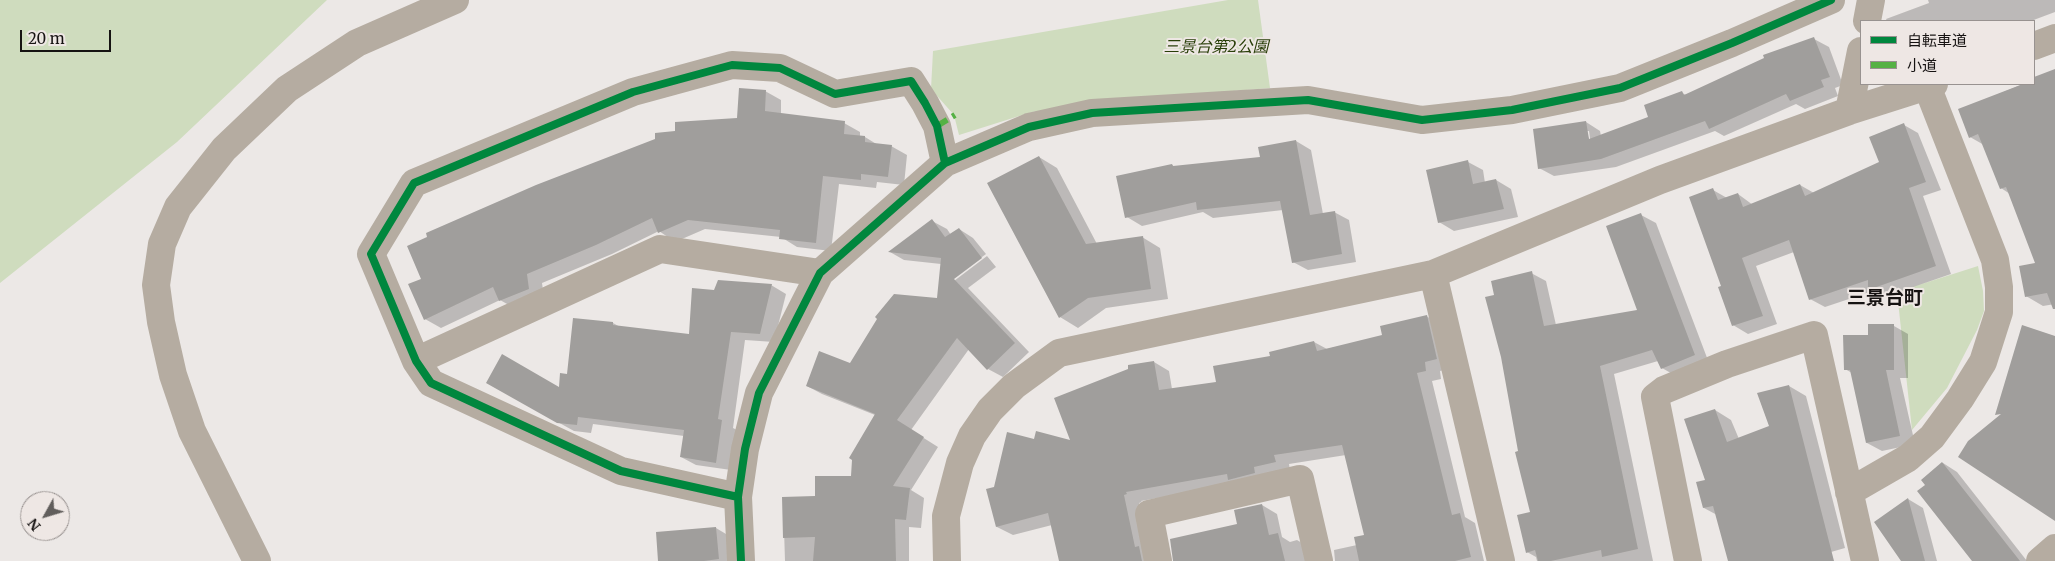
<!DOCTYPE html>
<html>
<head>
<meta charset="utf-8">
<style>
	body { margin:0 }
	#map { position:relative; width:2055px; height:561px; overflow:hidden; background:#ece8e6; font-family:Merriweather,"Noto Sans JP",serif }
	canvas { display:block }
	.legend { position:absolute; left:1860px; top:20px; width:175px; height:65px; box-sizing:border-box; background:#eee7e4; border:1px solid #989290; margin:0; padding:6px 9px; list-style:none; font-size:15px; color:#161312 }
	.legend li { display:flex; align-items:center; gap:10px; height:25px }
	.legend b { width:25px; border:1px solid #989290 }
	.north { position:absolute; left:20px; top:491px; width:50px; height:50px; box-sizing:border-box; background:#eee7e4; border:1px solid #989290; border-radius:50%; rotate:231deg; font-size:14px; font-weight:700; line-height:20px; text-align:center; color:#161312 }
	.north::after { content:''; display:block; margin:auto; width:18px; height:22px; background:#615e5c; clip-path:polygon(50% 0,100% 100%,50% 72%,0 100%) }
	.scale { position:absolute; left:20px; top:30px; width:91px; height:22px; box-sizing:border-box; border:2px solid #161312; border-top:0; padding-left:6px; font-size:15px; line-height:18px; white-space:nowrap; color:#161312; -webkit-text-stroke:4px #eee7e4; paint-order:stroke }
</style>
</head>
<body>
<div id="map">
<canvas width="2055" height="561"></canvas>
<ul class="legend">
<li><b style="height:6px;background:#00873e"></b>自転車道</li>
<li><b style="height:6px;background:#55b144"></b>小道</li>
</ul>
<div class="north">N</div>
<div class="scale">20 m</div>
</div>
<script>
const ctx = document.querySelector('canvas').getContext('2d');
ctx.lineJoin = 'round';
function paint(path, color) {
  ctx.fillStyle = color;
  ctx.fill(path, 'evenodd');
}
function shape(rows) {
  const path = new Path2D();
  for (const r of rows) {
    path.moveTo(r[0], r[1]);
    for (let i = 2; i < r.length; i += 2) path.lineTo(r[i], r[i + 1]);
  }
  return path;
}
function strokePath(path, color, width, dash) {
  ctx.strokeStyle = color;
  ctx.lineWidth = width;
  ctx.lineCap = dash ? 'butt' : 'round';
  ctx.setLineDash(dash || []);
  ctx.stroke(path);
}
function drawText(font, color, halo, rows, align = 'center') {
  ctx.font = font + ' Merriweather,"Noto Sans JP",serif';
  ctx.lineWidth = 4;
  ctx.setLineDash([]);
  ctx.textBaseline = 'middle';
  ctx.strokeStyle = halo;
  ctx.fillStyle = color;
  for (const [text, x, y, turn = 0] of rows) {
    ctx.save();
    ctx.translate(x, y);
    ctx.rotate((+turn || 0) * Math.PI / 180);
    ctx.textAlign = isNaN(turn) ? turn : align;
    if (halo) ctx.strokeText(text, 0, 0);
    ctx.fillText(text, 0, 0);
    ctx.restore();
  }
}
paint(shape([
	[0,0,327,0,177,142,0,283],
	[1228,0,1258,0,1270,88,1112,101,1032,112,959,135,954,115,931,89,933,51],
	[1978,266,1983,291,1984,311,1977,330,1947,388,1912,430,1897,292]
]), '#cfdcbe');
paint(shape([
	[1928,0,2055,0,2055,12,2031,21,1887,21,1886,19,1929,3],
	[1814,39,1829,47,1843,85,1835,88,1838,96,1805,109,1796,104,1724,136,1715,131,1616,167,1554,176,1539,168,1586,122,1600,131,1601,136,1650,118,1682,93,1686,95],
	[1586,131,1589,131,1591,145],
	[2055,71,2055,304,2043,306,2026,296,2037,264,2010,194,2001,188,1984,145,1970,137,1960,110,2023,84,2034,84,2034,79],
	[765,91,781,100,781,115,844,123,860,132,860,137,865,137,878,145,891,146,907,155,904,185,877,182,876,188,839,184,831,251,797,247,781,237,705,229,675,242,659,231,612,254,542,283,544,297,516,309,500,300,441,328,425,319,422,279,677,132,739,119],
	[1904,125,1918,133,1941,190,1923,196,1951,274,1884,297,1873,291,1825,307,1810,299,1794,252,1756,266,1777,324,1748,334,1733,325,1722,287,1713,190,1727,198,1738,194,1753,205,1800,185,1814,193,1880,163],
	[1296,141,1311,150,1323,214,1334,212,1349,220,1356,262,1308,270,1293,262,1283,210,1213,218,1203,212,1142,226,1127,217,1172,165,1175,167,1261,158],
	[1039,157,1057,168,1097,244,1142,237,1160,248,1168,299,1106,308,1078,328,1060,317,989,184],
	[1468,162,1483,170,1485,183,1496,180,1511,189,1518,217,1454,231,1439,222],
	[1641,215,1656,223,1709,363,1676,376,1662,368,1658,361,1614,374,1653,561,1537,561,1536,557,1527,552,1532,513,1520,452,1496,296,1531,273,1546,281,1556,325,1639,311],
	[932,221,947,229,951,235,959,229,973,238,986,254,954,278,954,281,987,256,996,267,968,288,1029,352,1003,377,988,369,969,349,911,430,938,447,911,490,924,498,921,528,909,527,909,561,785,561,783,498,816,497,852,477,854,459,875,415,822,394,807,386,851,365,938,299,941,264,904,260,890,252],
	[771,285,786,294,774,342,745,340,733,428,737,430,731,470,696,465,681,457,684,436,593,424,591,433,574,431,487,383,560,389,568,375,613,323,620,327,690,335,715,291],
	[1426,316,1442,325,1452,368,1440,371,1441,379,1432,381,1465,517,1475,523,1484,561,1335,561,1334,550,1357,545,1366,536,1346,455,1289,464,1290,470,1237,484,1141,501,1142,502,1139,503,1150,553,1155,561,1060,561,1052,525,1013,535,997,527,987,490,995,488,1035,441,1072,441,1154,362,1169,371,1172,389,1217,383,1272,357,1314,342,1327,349,1384,336],
	[1894,326,1908,334,1908,378,1900,378,1915,444,1882,451,1867,443,1852,373,1845,369,1869,336],
	[1789,386,1806,396,1845,548,1831,552,1833,561,1729,561,1717,515,1704,508,1715,410,1731,420,1739,439,1770,427,1758,394],
	[1943,463,1957,472,2027,561,1974,561,1927,486],
	[1908,499,1923,508,1937,561,1903,561],
	[1262,505,1277,514,1282,537,1290,542,1297,540,1312,549,1315,561,1174,561,1239,525],
	[716,528,731,537,733,561,659,561,657,533]
]), '#0003');
paint(shape([
	[1814,37,1830,77,1821,80,1824,87,1790,101,1786,94,1709,129,1705,121,1601,159,1538,169,1533,129,1586,121,1589,139,1648,117,1644,105,1682,91,1684,95,1764,58,1763,55],
	[2055,69,2055,309,2053,309,2047,293,2025,297,2019,266,2035,263,2006,187,2000,189,1978,134,1969,138,1958,109,2023,84,2034,84,2034,77],
	[739,88,766,90,765,111,845,121,844,134,865,136,865,142,892,145,888,177,861,174,861,180,823,176,816,243,779,239,780,230,688,220,658,233,652,218,596,245,527,274,529,289,499,301,493,287,424,320,408,284,421,279,407,246,427,237,426,233,536,185,655,139,655,133,675,131,675,122,737,118],
	[1904,123,1926,182,1909,188,1936,266,1868,290,1868,280,1809,300,1789,240,1742,258,1763,316,1732,326,1718,287,1721,286,1689,197,1713,188,1718,200,1738,193,1743,207,1800,184,1805,196,1879,162,1869,137],
	[1296,140,1310,215,1335,211,1342,254,1292,263,1280,201,1197,210,1196,202,1125,218,1116,176,1172,164,1173,166,1260,157,1258,147],
	[1039,156,1086,244,1143,236,1151,289,1088,298,1059,318,987,183],
	[1468,160,1473,184,1496,179,1504,209,1438,223,1426,170],
	[1641,213,1695,355,1661,369,1652,350,1600,366,1638,549,1602,557,1601,550,1551,561,1538,561,1535,550,1526,553,1517,515,1530,512,1515,452,1518,451,1501,357,1485,297,1494,295,1491,281,1532,271,1544,326,1637,310,1606,226],
	[932,219,945,237,959,228,982,258,954,279,1015,343,987,370,957,338,897,420,924,437,893,486,910,488,906,520,895,519,896,561,813,561,815,537,783,538,782,497,815,496,815,476,851,476,852,460,849,458,875,414,806,386,819,351,850,363,877,319,875,317,894,294,937,298,941,258,888,252],
	[718,280,772,284,760,334,731,332,718,419,722,420,716,463,680,457,684,430,578,417,577,425,557,423,486,383,502,354,559,387,560,373,567,374,573,318,613,322,613,325,689,334,692,288,714,290],
	[1427,315,1437,359,1425,362,1426,371,1417,373,1452,515,1460,513,1471,557,1455,561,1359,561,1354,537,1364,535,1342,445,1274,455,1276,462,1254,467,1255,473,1228,480,1227,474,1126,492,1127,494,1124,495,1135,547,1139,546,1142,561,1059,561,1048,513,996,527,986,489,994,487,1007,432,1034,439,1036,431,1070,440,1054,398,1128,369,1128,365,1154,361,1159,390,1216,382,1213,366,1270,356,1269,352,1314,341,1317,351,1382,335,1380,326],
	[1868,324,1894,324,1894,370,1886,370,1900,436,1866,443,1850,370,1844,370,1843,335,1868,335],
	[2022,325,2055,336,2055,521,1958,457,1968,441,2001,414,1995,415],
	[1789,385,1834,561,1728,561,1713,506,1703,508,1696,482,1705,480,1684,419,1715,409,1727,442,1769,426,1757,393],
	[1942,462,2020,561,1972,561,1917,491,1925,485,1921,480],
	[1908,498,1925,561,1901,561,1874,522],
	[1262,504,1269,535,1278,533,1285,561,1173,561,1170,539,1237,524,1234,510],
	[716,527,719,559,704,561,658,561,656,532]
]), '#a09e9c');
strokePath(shape([
	[1867,21,1871,0],
	[2034,46,2055,38],
	[1849,111,1861,51],
	[1433,274,1501,561],
	[416,361,660,249,820,273],
	[1849,492,1908,458,1932,437,1960,399,1983,362,1999,312,1999,287,1995,260,1927,86],
	[738,497,621,471,431,383,416,361,371,254,414,183,633,92,732,65,780,68,835,94,911,81,925,103,937,126,945,163],
	[257,561,192,431,173,375,161,322,156,285,162,244,178,207,224,149,287,89,357,43,455,0],
	[741,561,738,497,745,449,759,393,820,273,945,163,1029,127,1092,113,1308,100,1422,120,1512,110,1620,88,1732,43,1831,0],
	[947,561,946,516,960,463,972,436,990,410,1014,386,1059,353,1433,274,1660,180,1849,111,1934,84],
	[1158,561,1149,514,1300,479,1319,561],
	[1688,561,1655,397,1664,390,1727,364,1814,335,1865,561],
	[2040,561,2055,548]
]), '#b5aca1', 28);
strokePath(shape([
	[937,126,955,115]
]), '#55b144', 6, [12, 6]);
strokePath(shape([
	[738,497,621,471,431,383,416,361,371,254,414,183,633,92,732,65,780,68,835,94,911,81,925,103,937,126,945,163],
	[741,561,738,497,745,449,759,393,820,273,945,163,1029,127,1092,113,1308,100,1422,120,1512,110,1620,88,1732,43,1831,0]
]), '#00873e', 8);
drawText('italic 16px', '#293f08', '#eee7e4', [
	["三景台第2公園",1216,47]
]);
drawText('bold 19px', '#161312', '#eee7e4', [
	["三景台町",1885,299]
]);
</script>
</body>
</html>
